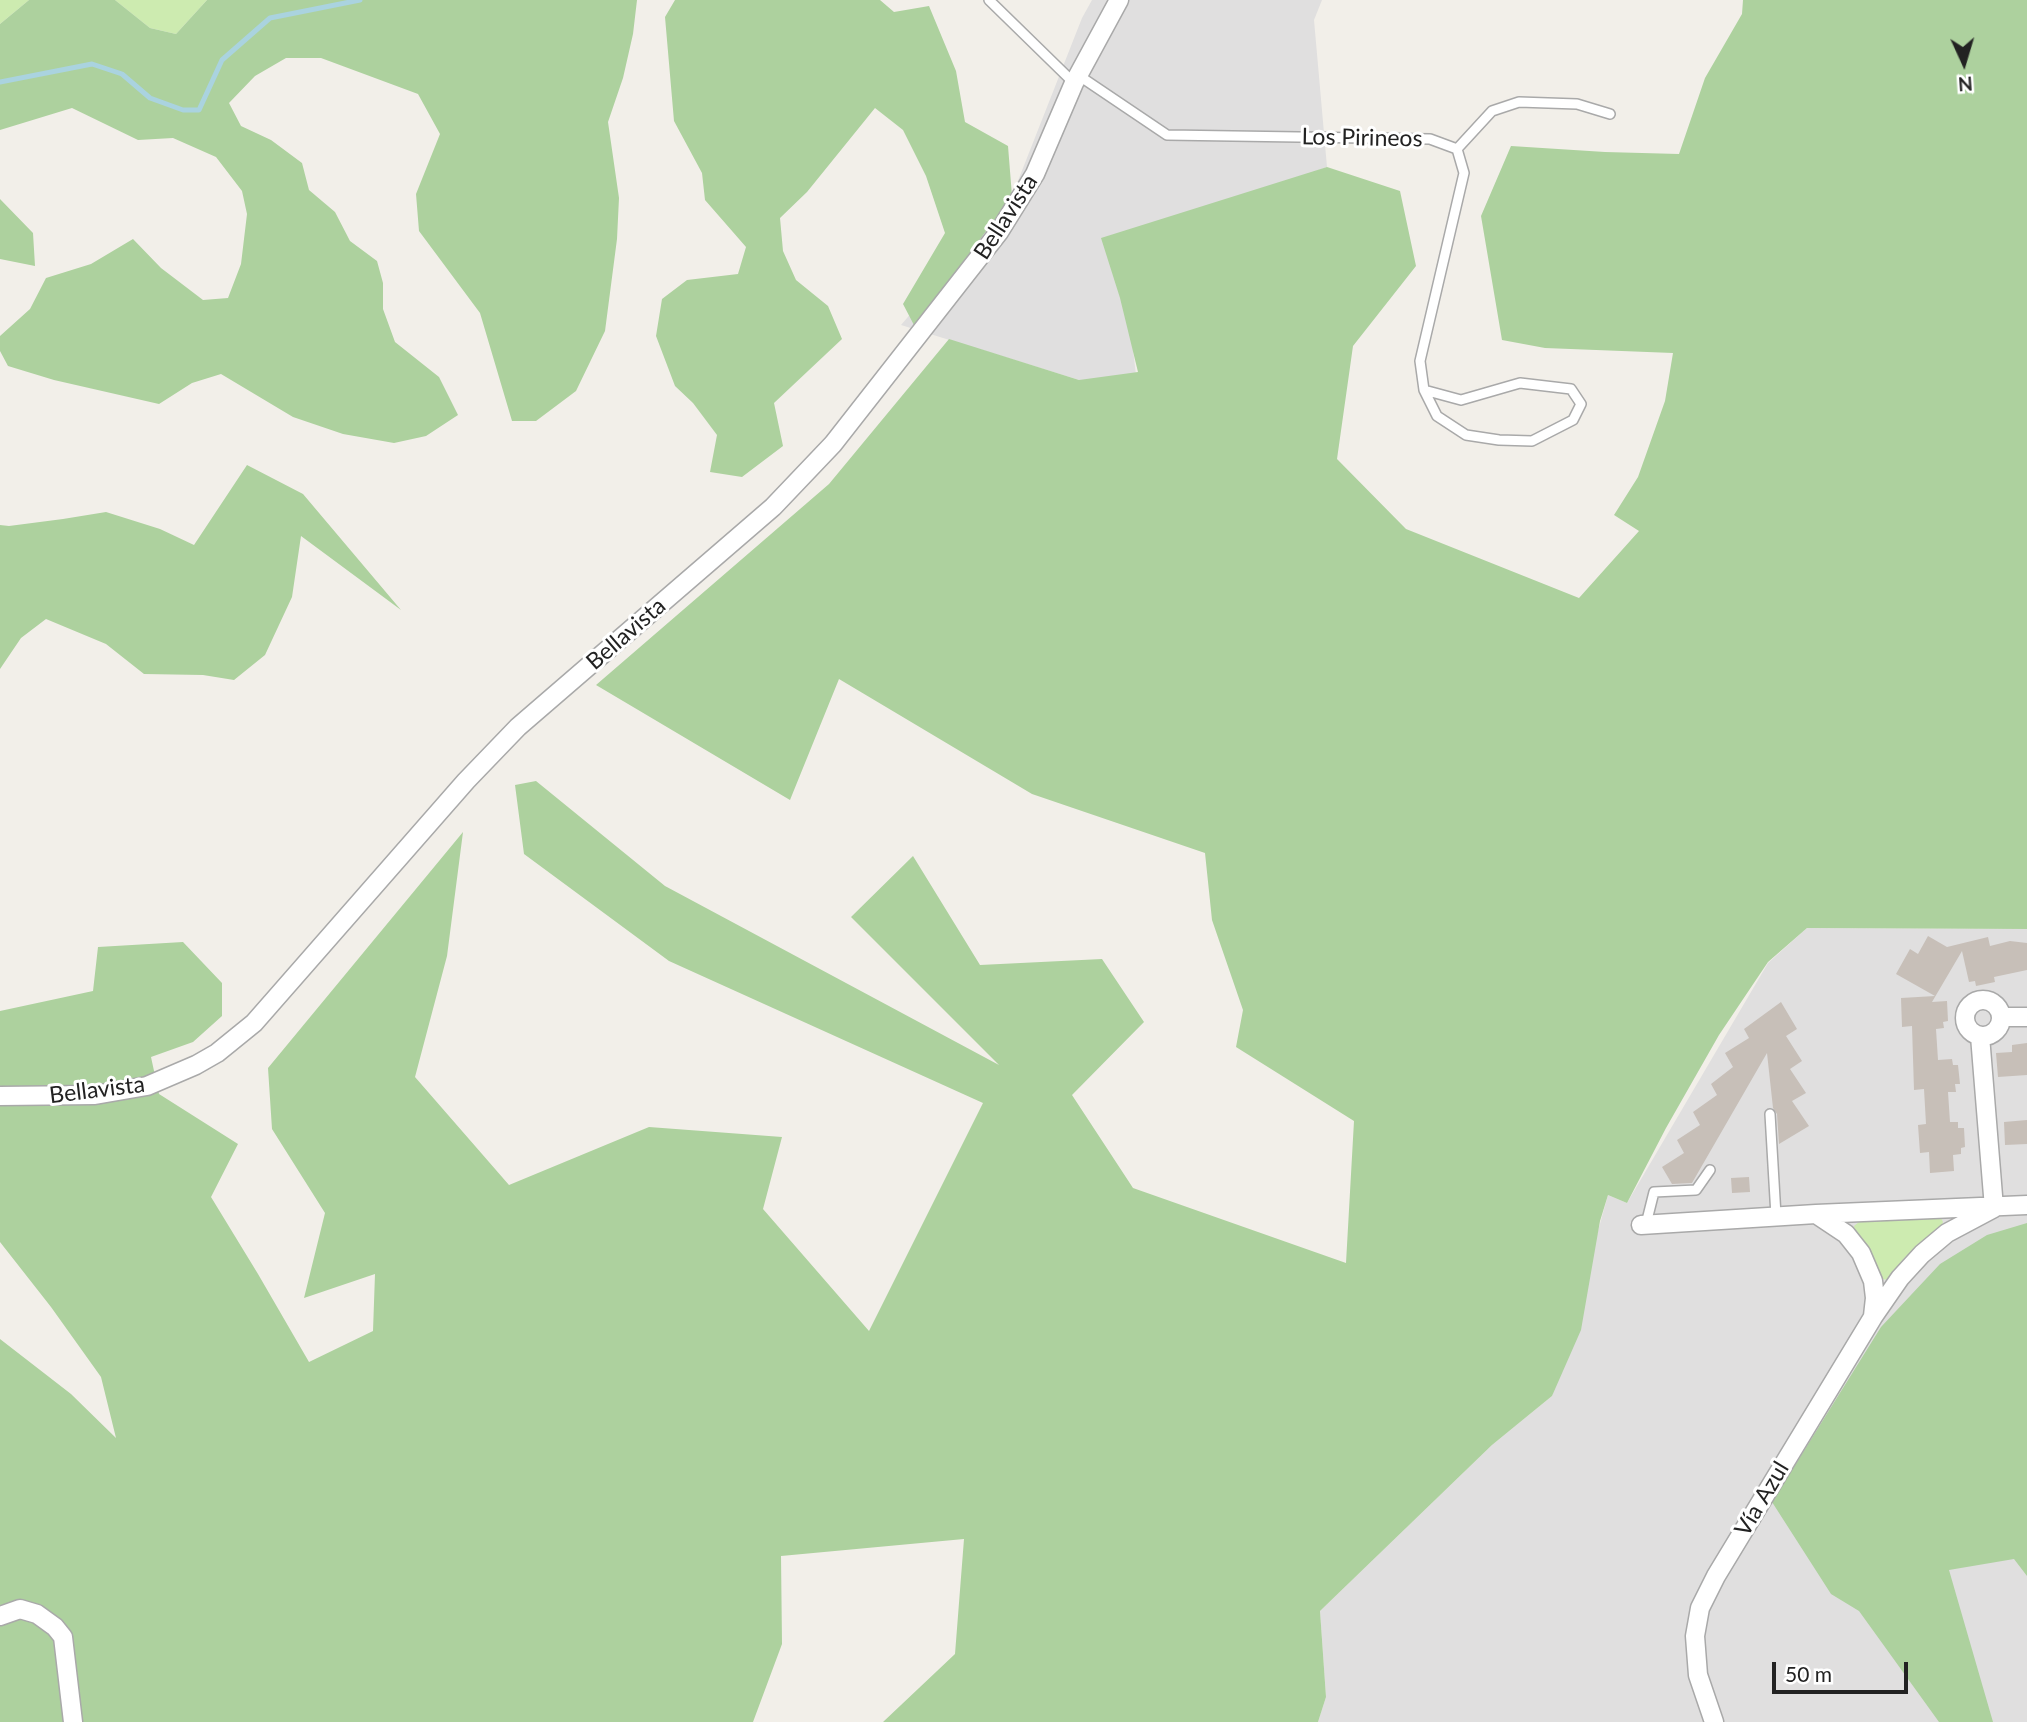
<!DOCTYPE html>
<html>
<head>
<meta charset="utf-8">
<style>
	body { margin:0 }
	#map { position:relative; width:2027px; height:1722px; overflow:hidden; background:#f2efe9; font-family:Lato,sans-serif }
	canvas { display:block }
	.north { position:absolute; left:1929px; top:28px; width:70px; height:70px; -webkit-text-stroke:5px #fff; paint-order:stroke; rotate:176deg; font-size:19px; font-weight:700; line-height:28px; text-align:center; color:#222 }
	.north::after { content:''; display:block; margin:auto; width:24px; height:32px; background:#222; clip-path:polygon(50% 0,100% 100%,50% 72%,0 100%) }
	.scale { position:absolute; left:1772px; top:1662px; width:136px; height:32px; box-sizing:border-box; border:4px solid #222; border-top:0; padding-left:9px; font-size:21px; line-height:24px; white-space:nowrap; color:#222; -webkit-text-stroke:5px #fff; paint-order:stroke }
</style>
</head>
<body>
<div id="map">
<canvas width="2027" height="1722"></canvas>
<div class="north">N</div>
<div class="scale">50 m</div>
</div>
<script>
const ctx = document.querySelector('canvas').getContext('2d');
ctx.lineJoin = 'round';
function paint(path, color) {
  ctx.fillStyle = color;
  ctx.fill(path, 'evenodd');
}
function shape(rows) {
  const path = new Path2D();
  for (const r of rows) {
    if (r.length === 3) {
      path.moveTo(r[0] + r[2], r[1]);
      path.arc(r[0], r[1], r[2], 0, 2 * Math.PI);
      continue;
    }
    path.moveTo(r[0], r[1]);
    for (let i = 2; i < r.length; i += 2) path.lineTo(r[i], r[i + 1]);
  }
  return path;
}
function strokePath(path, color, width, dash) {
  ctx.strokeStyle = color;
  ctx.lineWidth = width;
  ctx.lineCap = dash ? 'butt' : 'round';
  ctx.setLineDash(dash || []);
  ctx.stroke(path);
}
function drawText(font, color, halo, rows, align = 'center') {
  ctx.font = font + ' Lato,sans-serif';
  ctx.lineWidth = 6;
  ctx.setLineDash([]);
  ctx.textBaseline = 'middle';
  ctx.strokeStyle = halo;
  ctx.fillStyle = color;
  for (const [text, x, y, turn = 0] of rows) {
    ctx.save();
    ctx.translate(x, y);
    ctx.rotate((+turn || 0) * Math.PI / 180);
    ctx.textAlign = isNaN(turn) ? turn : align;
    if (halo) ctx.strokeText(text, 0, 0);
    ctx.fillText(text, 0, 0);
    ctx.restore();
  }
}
paint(shape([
	[1092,0,1322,0,1314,20,1327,167,1121,244,1137,384,1079,380,901,325,1012,196,1082,18],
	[1807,928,2027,929,2027,1722,1318,1722,1326,1697,1320,1611,1492,1445,1552,1396,1608,1195,1627,1203,1768,963]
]), '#e0dfdf');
paint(shape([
	[0,0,29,0,0,24],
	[115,0,207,0,176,34,150,28],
	[1941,1218,1943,1222,1941,1227,1905,1257,1887,1280,1883,1279,1872,1256,1855,1231,1854,1226,1859,1222]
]), '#cdebb0');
paint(shape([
	[29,0,115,0,150,28,176,34,207,0,637,0,633,34,623,78,608,122,619,198,617,239,605,331,576,391,536,421,512,421,480,313,419,231,416,194,440,134,418,94,321,58,286,58,255,76,229,103,241,126,271,140,302,163,309,190,335,212,350,241,377,261,383,283,383,309,395,342,439,377,458,415,426,436,394,443,343,434,293,417,221,374,192,383,159,404,54,380,8,366,0,351,0,336,30,309,46,278,91,264,133,239,161,268,203,300,228,298,241,264,247,214,242,191,216,157,173,138,138,140,72,108,0,130,0,24],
	[675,0,880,0,894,12,929,6,956,71,965,122,1008,146,1012,196,915,327,903,304,945,233,926,176,903,130,875,108,807,192,780,218,783,251,796,280,828,306,842,339,774,403,783,446,742,477,710,472,717,435,693,403,675,386,656,336,662,299,687,280,738,274,746,247,705,200,702,173,674,121,665,17],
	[1743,0,2027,0,2027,929,1807,928,1768,962,1719,1035,1666,1128,1627,1203,1608,1195,1600,1221,1581,1330,1552,1396,1492,1445,1320,1611,1326,1697,1318,1722,883,1722,955,1654,964,1539,781,1556,782,1644,753,1722,0,1722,0,1339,71,1394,116,1438,101,1377,51,1307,0,1242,0,1011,93,991,98,947,183,942,222,983,222,1016,193,1042,151,1057,159,1094,238,1144,211,1197,258,1274,309,1362,373,1331,375,1274,304,1298,325,1213,272,1129,268,1068,463,832,447,956,415,1077,509,1185,649,1127,782,1137,763,1209,869,1331,983,1103,669,961,524,854,515,785,536,781,665,886,999,1065,851,917,913,856,980,965,1102,959,1144,1022,1072,1095,1133,1188,1346,1263,1354,1121,1236,1047,1243,1010,1212,920,1205,853,1032,794,839,679,790,800,596,685,829,484,949,339,1079,380,1138,372,1120,298,1101,238,1327,167,1400,191,1416,266,1353,346,1337,459,1406,529,1579,598,1639,531,1614,515,1638,477,1665,401,1673,353,1545,348,1502,340,1481,216,1511,146,1605,152,1679,154,1705,78,1742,14],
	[0,199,33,233,35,266,0,259],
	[247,465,303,494,401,610,301,536,292,597,265,655,234,680,203,675,144,674,106,644,46,619,21,638,0,669,0,525,9,526,63,519,106,512,160,529,194,545],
	[2027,1223,2027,1576,2014,1559,1949,1570,1993,1722,1939,1722,1859,1611,1831,1594,1772,1502,1881,1327,1940,1264,1987,1235]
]), '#add19e');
strokePath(shape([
	[0,82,92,64,122,74,150,98,183,110,199,110,222,60,270,18,360,0]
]), '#aad3df', 5);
paint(shape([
	[1928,936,1947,947,1988,937,1990,946,2010,941,2027,943,2027,970,1994,977,1995,982,1976,986,1975,981,1969,982,1962,951,1932,1002,1947,1001,1948,1021,1943,1022,1944,1028,1936,1029,1938,1060,1952,1059,1953,1065,1958,1065,1960,1084,1955,1084,1956,1092,1948,1092,1950,1122,1958,1122,1958,1128,1964,1128,1965,1147,1961,1148,1961,1154,1953,1155,1954,1171,1930,1173,1929,1152,1920,1153,1918,1125,1926,1124,1924,1089,1914,1090,1912,1026,1902,1027,1901,998,1935,996,1896,974,1910,949,1918,954],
	[1781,1002,1797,1029,1786,1036,1802,1061,1790,1069,1806,1093,1792,1101,1809,1126,1779,1144,1777,1114,1773,1108,1767,1053,1692,1183,1672,1184,1662,1167,1684,1153,1677,1140,1700,1125,1693,1112,1717,1095,1711,1084,1733,1067,1725,1053,1749,1038,1744,1029],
	[2027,1043,2027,1075,1998,1077,1996,1053,2012,1052,2012,1045],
	[2027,1120,2027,1144,2005,1145,2004,1122],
	[1749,1177,1750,1192,1732,1193,1731,1178]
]), '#c7bfb8');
const service = shape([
	[989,0,1074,83],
	[1078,75,1167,135,1430,139,1457,149,1464,173,1420,361,1424,390,1437,416,1466,435,1499,440,1532,441,1573,420,1581,404,1571,389,1520,383,1461,400,1424,390],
	[1457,149,1492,111,1519,102,1577,104,1610,114],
	[1770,1114,1776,1216],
	[1646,1224,1654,1192,1696,1190,1710,1170]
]);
const minor = shape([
	[1983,1018,18],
	[2001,1017,2027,1017],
	[1980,1036,1994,1208],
	[0,1096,95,1095,147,1086,196,1065,217,1053,254,1023,466,781,518,727,773,507,833,444,999,232,1035,174,1074,83,1119,0],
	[1816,1214,1846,1234,1861,1253,1873,1281,1875,1298,1873,1316],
	[1641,1225,1816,1214,2027,1205],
	[0,1616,20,1609,37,1614,55,1627,63,1637,73,1722],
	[1714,1722,1698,1675,1695,1636,1700,1608,1716,1576,1873,1317,1900,1278,1922,1254,1947,1233,1994,1208]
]);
strokePath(service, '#a9a9a9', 12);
strokePath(minor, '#a9a9a9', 21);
strokePath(service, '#fff', 9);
strokePath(minor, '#fff', 18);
drawText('23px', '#222', '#fff', [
	["Los Pirineos",1362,138,1],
	["Bellavista",1006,217,-57],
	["Bellavista",626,634,-41],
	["Bellavista",97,1090,-7],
	["Vía Azul",1762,1499,-59]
]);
</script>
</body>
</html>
